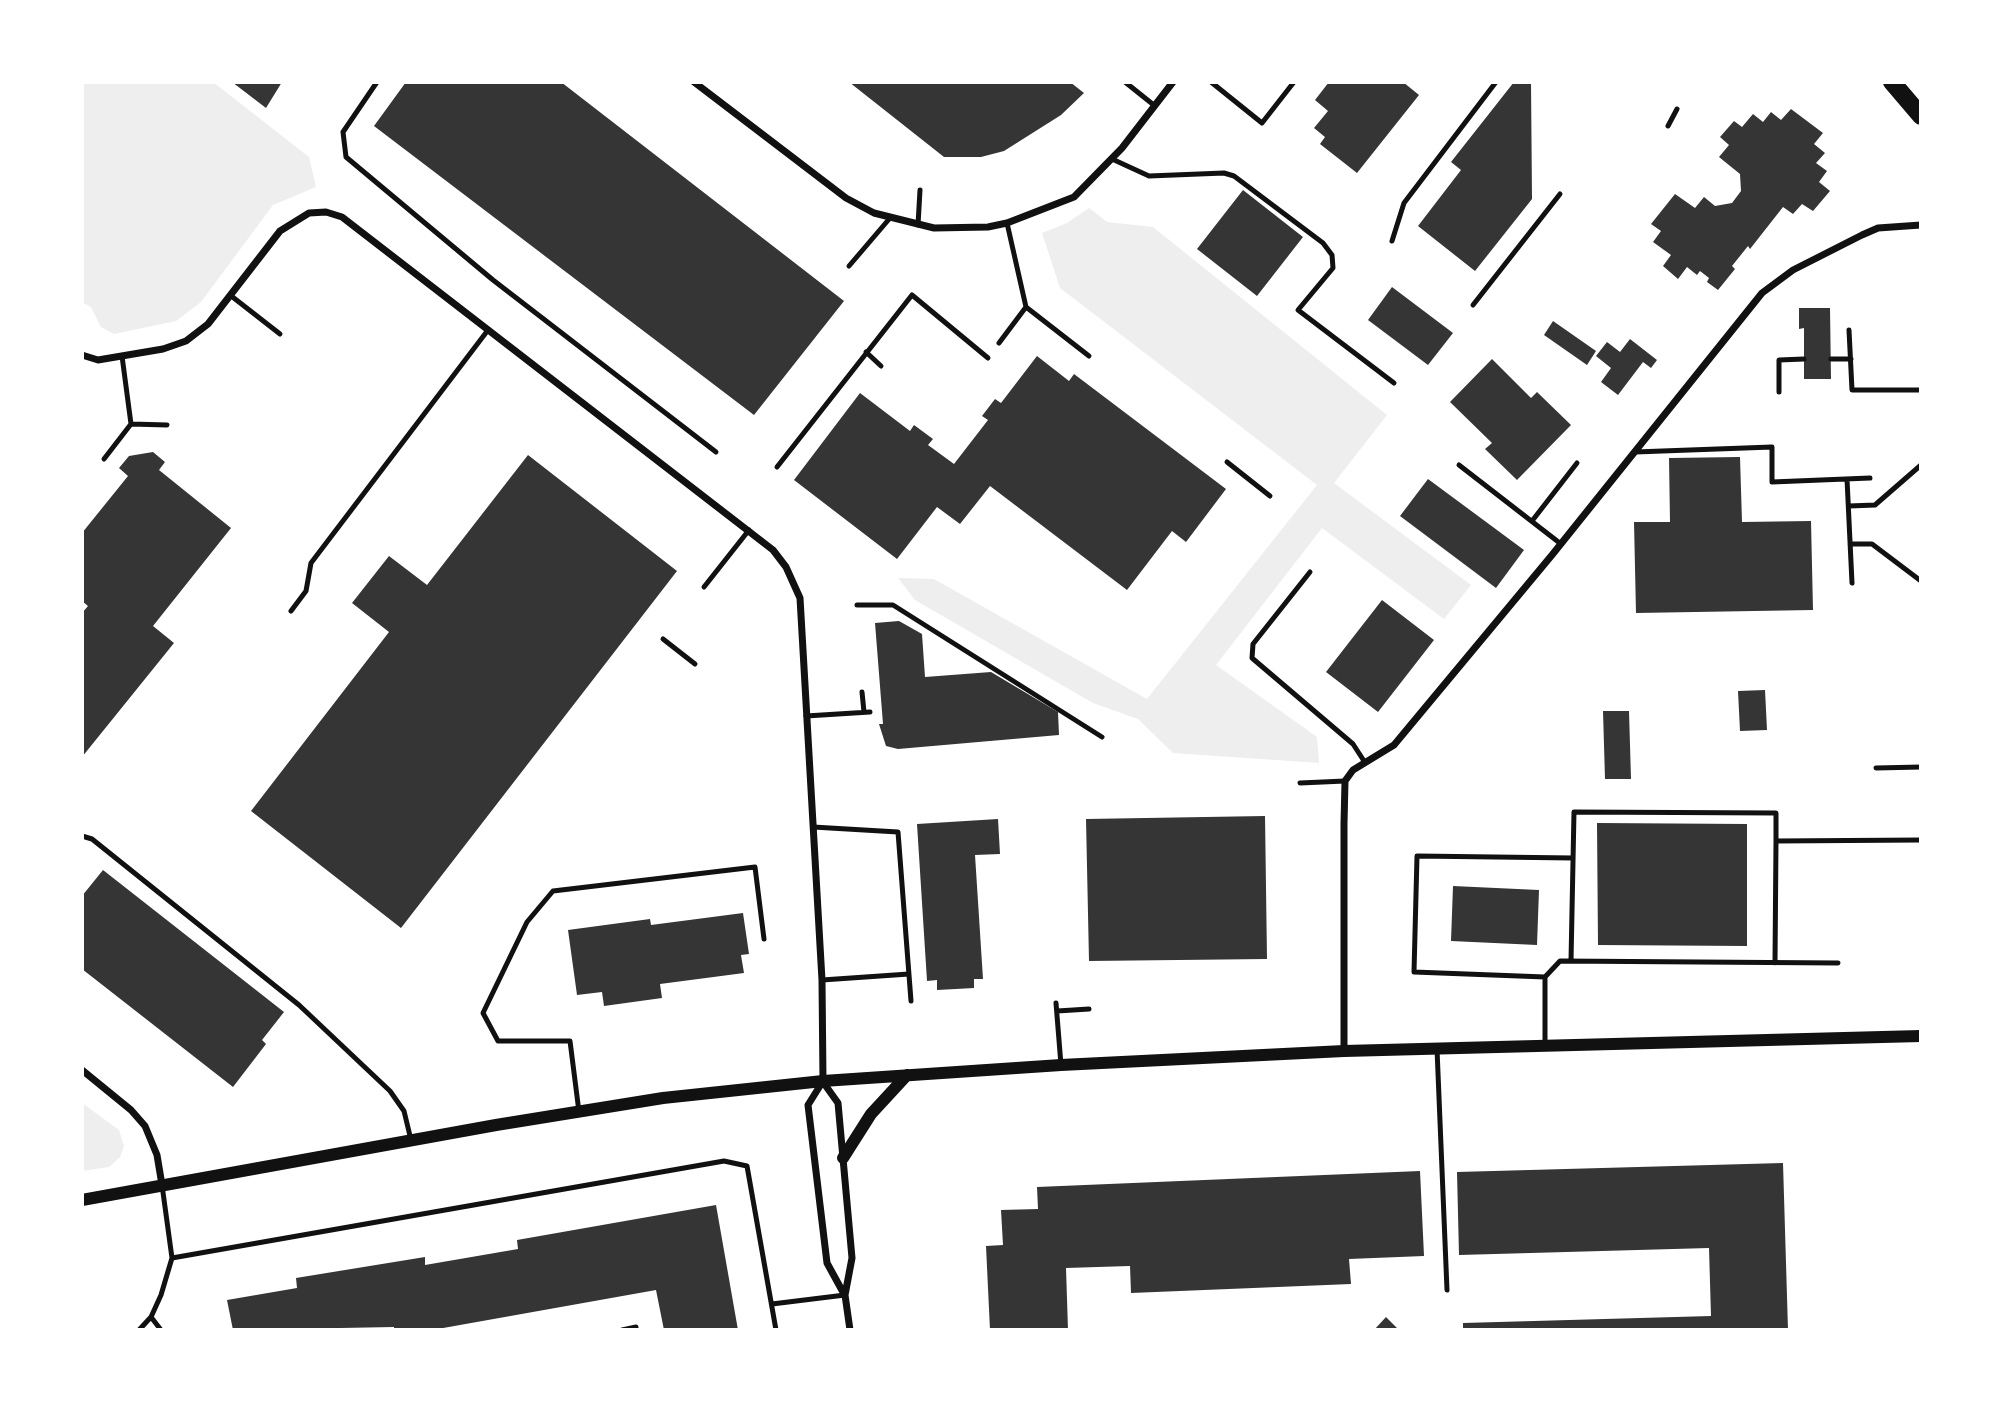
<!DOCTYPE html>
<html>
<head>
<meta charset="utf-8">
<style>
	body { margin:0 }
	#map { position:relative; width:2003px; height:1412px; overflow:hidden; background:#fff; font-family:"Exo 2",sans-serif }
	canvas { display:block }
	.frame { position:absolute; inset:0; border:84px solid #fff; pointer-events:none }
</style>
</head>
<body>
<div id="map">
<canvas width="2003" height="1412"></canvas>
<div class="frame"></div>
</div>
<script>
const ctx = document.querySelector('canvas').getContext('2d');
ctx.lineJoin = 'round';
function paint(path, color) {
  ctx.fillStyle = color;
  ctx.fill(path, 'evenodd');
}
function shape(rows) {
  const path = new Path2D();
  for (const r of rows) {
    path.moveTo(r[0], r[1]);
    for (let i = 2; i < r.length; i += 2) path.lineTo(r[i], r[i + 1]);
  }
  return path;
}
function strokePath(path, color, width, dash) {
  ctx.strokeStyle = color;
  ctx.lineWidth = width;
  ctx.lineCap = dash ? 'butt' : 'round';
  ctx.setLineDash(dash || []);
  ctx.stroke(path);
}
paint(shape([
	[82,82,213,82,309,157,316,187,273,205,201,302,176,321,114,334,101,327,91,307,82,302],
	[1089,208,1107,222,1153,227,1387,415,1334,483,1471,585,1444,619,1322,528,1216,665,1317,737,1319,763,1173,753,1138,719,1093,703,915,600,898,578,934,579,1147,699,1317,485,1060,288,1042,233,1067,223],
	[82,1103,119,1130,124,1146,120,1157,109,1167,82,1171]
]), '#eee');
paint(shape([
	[232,82,282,82,266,108],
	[406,82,561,82,844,301,754,415,374,126],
	[849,82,1070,82,1084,93,1061,115,1004,151,981,157,944,157],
	[1329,82,1403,82,1419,95,1357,173,1320,144,1325,137,1314,128,1328,111,1315,100],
	[1514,82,1531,82,1532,199,1475,271,1418,226,1461,170,1451,162],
	[1791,109,1823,133,1814,144,1825,153,1816,163,1827,171,1819,182,1830,191,1813,211,1802,204,1793,214,1783,207,1750,249,1748,246,1732,266,1735,269,1718,290,1707,282,1709,278,1700,271,1697,275,1687,267,1678,279,1663,266,1671,255,1653,242,1661,231,1651,224,1675,194,1695,208,1704,197,1715,206,1732,203,1741,191,1740,174,1719,157,1729,145,1720,137,1734,121,1742,127,1753,114,1763,122,1771,112,1781,120],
	[1243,190,1303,237,1257,296,1197,249],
	[1392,287,1453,333,1428,365,1368,320],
	[1799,308,1830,308,1831,379,1804,379,1804,328,1799,329],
	[1553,321,1596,351,1587,365,1544,335],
	[1630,339,1657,360,1651,368,1643,362,1618,395,1601,382,1611,368,1596,356,1607,342,1620,352],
	[1037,356,1069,381,1074,374,1226,489,1186,542,1172,531,1127,590,990,486,960,524,937,507,897,559,794,480,860,393,910,431,914,425,933,439,928,445,954,464,988,420,982,416,995,399,1001,403],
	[1492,359,1531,398,1537,392,1571,425,1517,480,1485,449,1492,443,1450,402],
	[153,452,165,462,159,470,231,528,153,626,174,643,82,757,82,613,88,606,82,601,82,533,128,476,119,468,129,456],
	[528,455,677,571,401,928,251,811,389,632,352,603,389,556,427,585],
	[1740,457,1742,522,1811,521,1813,610,1636,613,1634,522,1670,522,1669,458],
	[1428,479,1524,550,1496,588,1400,516],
	[1382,600,1434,640,1378,712,1326,672],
	[899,621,922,634,925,677,991,672,1058,712,1059,735,898,749,886,746,879,724,883,724,875,623],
	[1765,690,1767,730,1740,731,1738,691],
	[1603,711,1629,711,1631,779,1605,779],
	[1265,816,1267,959,1089,961,1086,819],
	[998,819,1000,854,975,855,983,979,974,979,974,988,937,990,937,980,927,981,917,824],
	[1597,823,1747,824,1747,946,1598,945],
	[103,870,284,1012,262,1040,266,1044,233,1087,82,969,82,896],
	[1453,886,1539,890,1537,945,1451,941],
	[743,913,749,954,741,955,744,973,660,984,662,998,604,1006,602,992,577,995,568,930,650,919,651,925],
	[1783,1163,1788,1330,1463,1330,1463,1323,1711,1316,1709,1248,1459,1255,1457,1172],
	[1420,1171,1424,1256,1349,1259,1351,1284,1131,1293,1130,1266,1066,1268,1068,1330,990,1330,986,1246,1003,1245,1001,1210,1038,1209,1037,1187],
	[716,1205,738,1330,664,1330,656,1290,432,1330,394,1330,394,1327,233,1330,227,1300,297,1288,296,1278,425,1257,425,1265,518,1249,517,1240],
	[1386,1317,1399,1330,1374,1330]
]), '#353535');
strokePath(shape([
	[377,82,343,132,346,157,493,280,716,452],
	[1125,82,1155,106],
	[1211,82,1262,123,1294,82],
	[1668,126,1677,109],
	[1112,159,1149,176,1224,173,1234,176,1323,243,1332,255,1333,268,1298,310,1394,383],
	[918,225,920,190],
	[1392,241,1404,203,1496,82],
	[849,266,890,218],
	[230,295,280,334],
	[1473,305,1560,194],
	[1026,307,1089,356],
	[1849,330,1852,390,1921,390],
	[999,343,1026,307,1007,223],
	[866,352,881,366],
	[1831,359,1851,359],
	[1779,392,1779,360,1804,359],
	[131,424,167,425],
	[1635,452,1772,447,1772,482,1870,478],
	[104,459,131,424,122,356],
	[1227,462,1270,496],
	[1459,465,1561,544],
	[777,467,912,295,988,358],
	[1847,479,1852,583],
	[1849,506,1875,505,1921,465],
	[1532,521,1577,463],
	[1850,544,1872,544,1921,581],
	[1310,572,1253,644,1252,658,1353,744,1364,761],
	[704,587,749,530],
	[857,605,893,605,1102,737],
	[291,611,306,591,311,563,488,330],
	[663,639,695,664],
	[862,692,864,712],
	[806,716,870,712],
	[1876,768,1921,767],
	[1300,783,1345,781],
	[813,827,898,832,911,1001],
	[82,836,92,839,299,1005,390,1091,404,1111,411,1140],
	[1571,961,1574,812,1776,813,1776,841],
	[1775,963,1776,841,1921,840],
	[1545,977,1414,972,1417,856,1573,858],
	[822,980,909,974],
	[1056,1003,1061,1065],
	[1057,1011,1089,1009],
	[1545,1044,1545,977,1560,961,1838,963],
	[1437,1049,1447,1290],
	[579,1112,570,1041,498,1041,483,1013,527,922,553,891,755,867,764,939],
	[172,1258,724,1161,747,1166,776,1330],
	[772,1304,845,1295],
	[151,1317,161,1330],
	[139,1330,151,1317,161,1295,172,1258,162,1185],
	[622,1330,636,1327]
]), '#111', 5);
strokePath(shape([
	[694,82,846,198,874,213,934,228,988,227,1007,223,1074,197,1122,148,1173,82],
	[82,355,98,360,163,349,186,341,208,324,280,231,309,213,326,212,342,217,773,550,786,567,800,598,822,980,823,1081],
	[1344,1051,1344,824,1345,781,1353,770,1394,745,1552,555,1762,293,1793,270,1862,235,1878,228,1921,225],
	[82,1070,131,1110,145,1126,157,1155,162,1185],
	[823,1081,808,1105,827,1263,844,1294],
	[823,1082,838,1103,852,1258,845,1295,850,1330]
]), '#111', 7);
strokePath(shape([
	[843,1158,871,1114,907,1075],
	[82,1200,496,1125,663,1098,823,1081,1061,1065,1344,1051,1921,1036]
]), '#111', 12);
strokePath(shape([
	[1892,82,1921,116]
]), '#111', 18);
</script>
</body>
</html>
